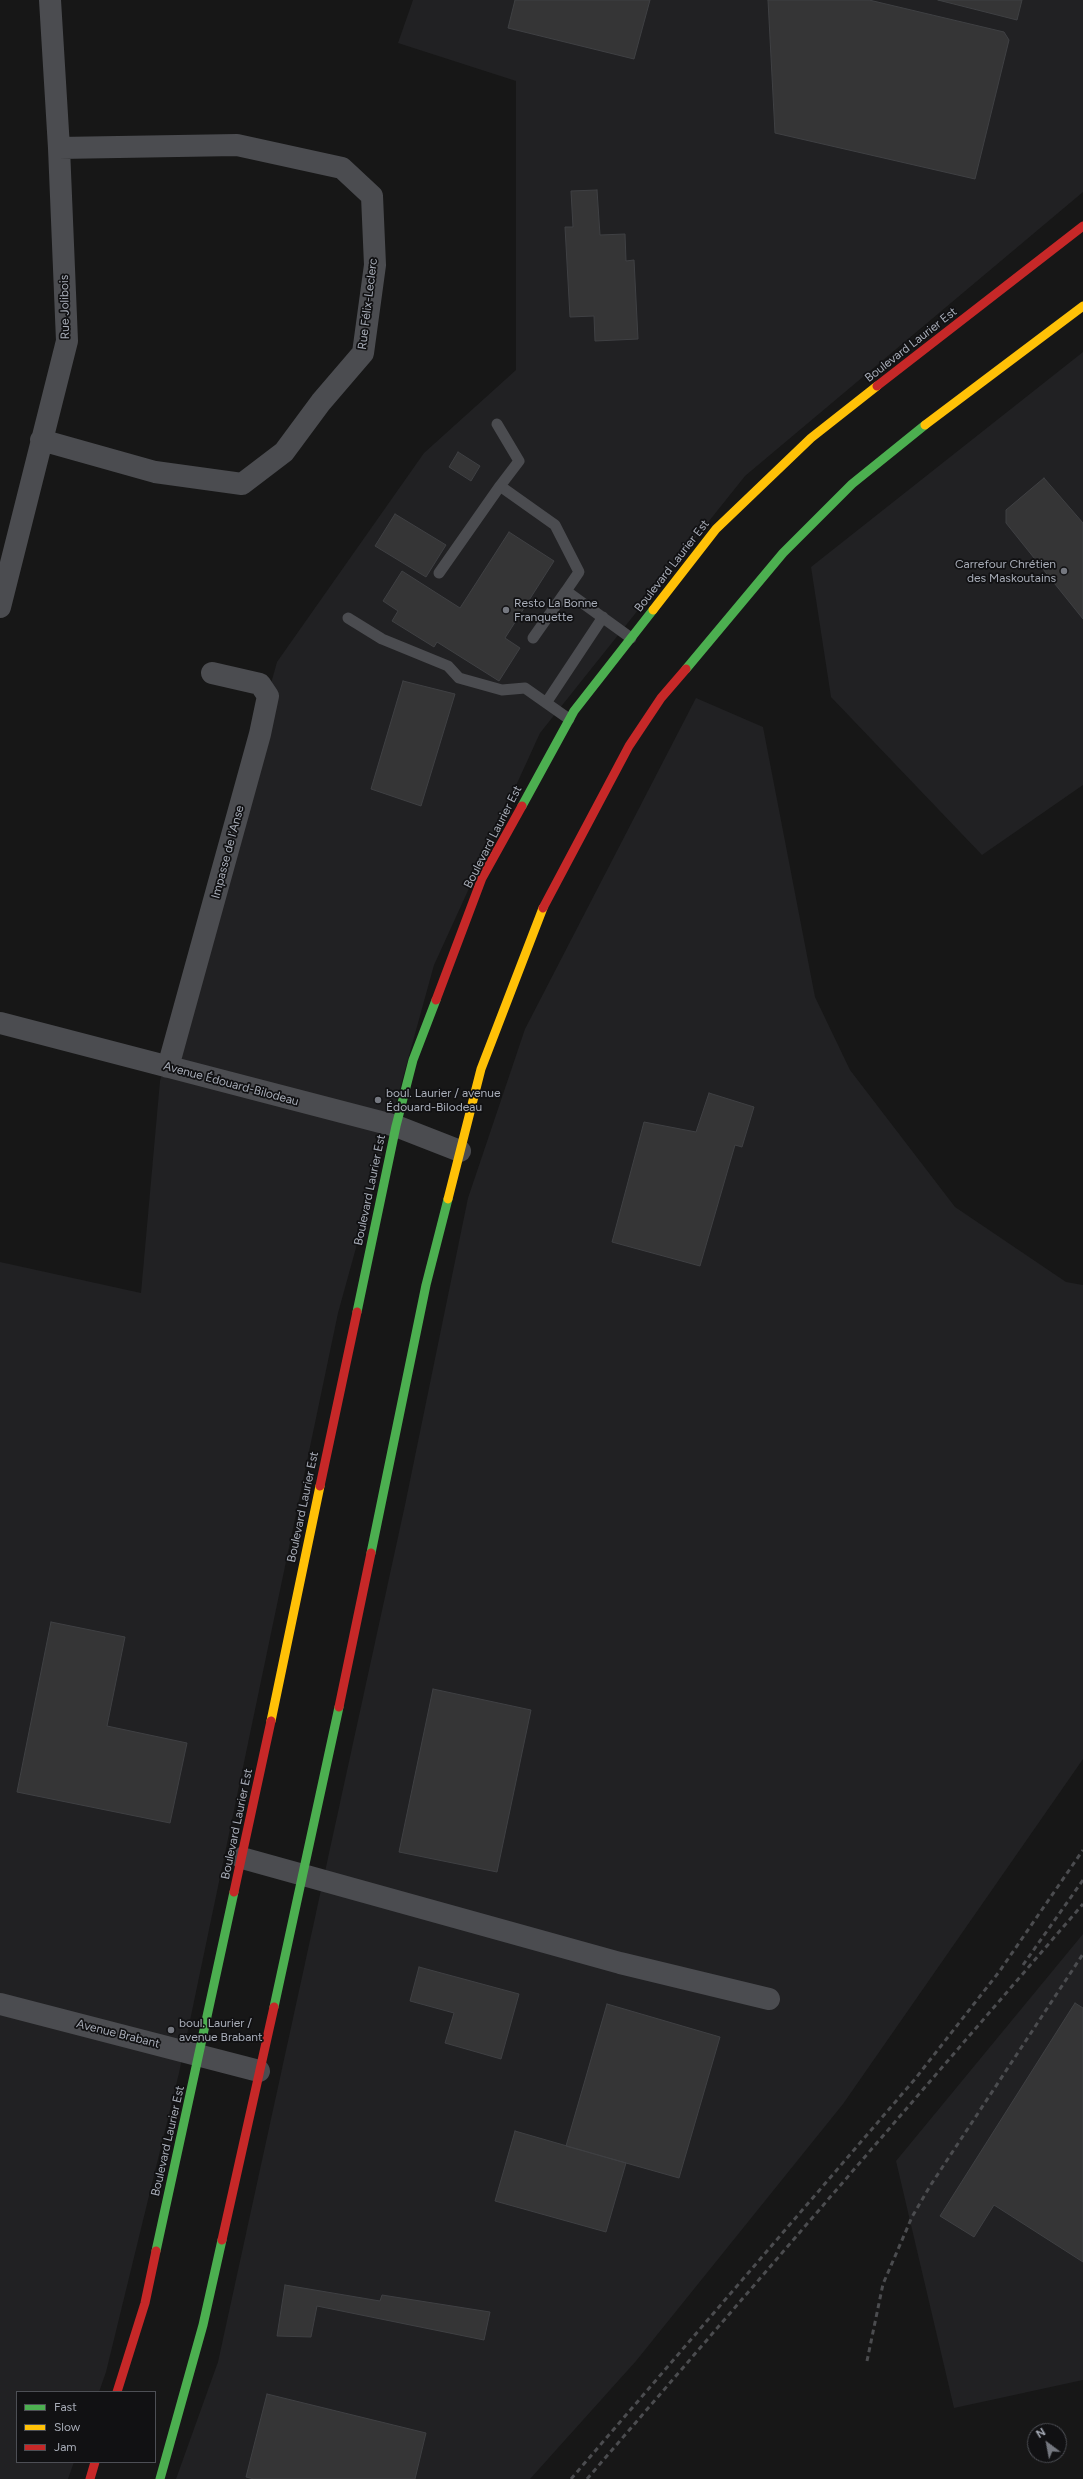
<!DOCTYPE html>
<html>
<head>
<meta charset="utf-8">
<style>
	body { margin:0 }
	#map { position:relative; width:1083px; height:2479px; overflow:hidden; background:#171717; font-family:Figtree,sans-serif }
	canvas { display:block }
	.legend { position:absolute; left:16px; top:2391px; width:140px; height:72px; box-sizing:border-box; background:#111113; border:1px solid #4d4f55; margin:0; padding:5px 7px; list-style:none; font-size:12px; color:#a8adb8 }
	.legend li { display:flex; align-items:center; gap:8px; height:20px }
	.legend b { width:20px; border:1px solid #4d4f55 }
	.north { position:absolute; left:1027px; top:2423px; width:40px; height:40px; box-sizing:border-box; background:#111113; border:1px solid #4d4f55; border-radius:50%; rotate:328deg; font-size:11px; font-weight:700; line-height:16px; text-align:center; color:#a8adb8 }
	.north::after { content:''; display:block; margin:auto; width:14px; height:18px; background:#757880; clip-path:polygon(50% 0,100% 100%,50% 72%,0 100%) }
</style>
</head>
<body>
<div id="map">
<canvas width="1083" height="2479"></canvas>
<ul class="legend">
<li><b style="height:5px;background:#4caf50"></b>Fast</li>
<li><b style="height:5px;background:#ffc107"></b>Slow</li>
<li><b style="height:5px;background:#c62828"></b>Jam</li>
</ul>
<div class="north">N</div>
</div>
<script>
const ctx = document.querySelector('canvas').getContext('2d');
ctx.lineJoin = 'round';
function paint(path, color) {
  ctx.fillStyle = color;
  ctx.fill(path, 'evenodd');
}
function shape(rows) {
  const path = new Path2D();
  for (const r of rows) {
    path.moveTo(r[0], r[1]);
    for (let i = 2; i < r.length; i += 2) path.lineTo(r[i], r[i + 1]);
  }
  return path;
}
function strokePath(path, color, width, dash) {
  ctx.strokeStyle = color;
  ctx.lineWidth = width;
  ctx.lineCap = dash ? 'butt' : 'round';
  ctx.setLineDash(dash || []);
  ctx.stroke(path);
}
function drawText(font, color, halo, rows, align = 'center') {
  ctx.font = font + ' Figtree,sans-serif';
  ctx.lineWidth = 3.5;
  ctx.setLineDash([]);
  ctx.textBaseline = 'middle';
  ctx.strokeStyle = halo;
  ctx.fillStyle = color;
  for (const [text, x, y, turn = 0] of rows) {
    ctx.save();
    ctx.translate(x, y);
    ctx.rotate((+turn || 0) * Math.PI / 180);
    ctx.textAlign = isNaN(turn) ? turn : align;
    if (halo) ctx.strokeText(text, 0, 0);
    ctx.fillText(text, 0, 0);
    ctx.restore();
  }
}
paint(shape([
	[413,0,1083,0,1083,192,745,476,540,733,434,965,338,1313,179,2073,106,2372,99,2392,17,2392,17,2462,74,2462,68,2479,0,2479,0,1262,141,1293,160,1081,277,662,424,453,516,370,516,81,398,43],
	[1083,352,1083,785,982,855,831,697,811,567],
	[696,698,763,727,815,997,850,1070,955,1207,1066,1282,1083,1285,1083,1759,843,2104,636,2361,530,2479,176,2479,218,2362,405,1505,468,1198,525,1029],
	[1083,1934,1083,2380,954,2408,896,2161]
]), '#212123');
const building = shape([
	[515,0,650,0,634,59,508,28,515,0],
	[768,0,869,0,1004,32,1009,40,975,179,775,133,768,0],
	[938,0,1022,0,1017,20,938,0],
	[597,190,600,235,625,234,626,261,634,260,638,339,595,341,594,316,570,317,565,227,573,227,571,191,597,190],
	[458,452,480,466,471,481,449,467,458,452],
	[1044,478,1083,523,1083,619,1006,523,1006,510,1044,478],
	[395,514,446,545,426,577,375,546,395,514],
	[509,532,554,561,505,638,520,648,499,681,437,642,434,647,392,621,398,611,383,601,402,571,460,608,509,532],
	[403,681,455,694,421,806,371,789,403,681],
	[709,1093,754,1107,742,1147,735,1145,700,1266,612,1242,644,1122,696,1132,709,1093],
	[51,1622,125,1637,107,1726,187,1743,170,1823,17,1792,51,1622],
	[433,1689,531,1710,497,1872,399,1852,433,1689],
	[419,1967,519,1994,501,2059,445,2043,454,2013,410,2001,419,1967],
	[1075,2003,1083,2008,1083,2262,994,2205,974,2237,940,2216,1075,2003],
	[607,2004,720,2037,679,2178,566,2146,607,2004],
	[515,2131,626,2163,606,2232,495,2201,515,2131],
	[285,2285,380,2301,382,2295,490,2312,484,2340,317,2306,311,2337,277,2336,285,2285],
	[267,2394,426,2433,415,2479,254,2479,246,2477,267,2394]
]);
paint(building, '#353536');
strokePath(building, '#3f4043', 1);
strokePath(shape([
	[518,617,526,623]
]), '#4d4e52', 2.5, [2, 3]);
strokePath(shape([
	[497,424,519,461,500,486],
	[439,573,500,486,555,525,579,572,566,591],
	[348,618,382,639,448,666,459,678,502,690,525,688,569,719],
	[533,638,566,591,631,638],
	[546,703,603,617]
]), '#4b4c50', 11);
strokePath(shape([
	[41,440,155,472,242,484,284,452,321,402,363,353,375,265,372,196,342,168,237,145,59,148],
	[0,607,67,341,59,148,50,0],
	[0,1023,396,1126,460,1151],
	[168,1067,260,734,268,696,260,684,212,673],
	[242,1858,620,1963,769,1999],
	[0,2004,259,2071]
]), '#4b4c50', 22);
strokePath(shape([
	[686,669,783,553,852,484,925,425],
	[522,806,574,711,653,610],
	[357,1312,396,1126,413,1060,436,1000],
	[371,1553,426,1285,448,1199],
	[274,2007,339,1707],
	[156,2251,234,1892],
	[160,2479,203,2325,222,2240]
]), '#4caf50', 9);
strokePath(shape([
	[925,425,1083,306],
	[653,610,716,529,811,438,877,386],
	[448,1199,481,1069,543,908],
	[271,1721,320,1486]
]), '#ffc107', 9);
strokePath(shape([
	[877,386,1083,226],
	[543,908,629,746,661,698,686,669],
	[436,1000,482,878,522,806],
	[320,1486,357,1312],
	[339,1707,371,1553],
	[234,1892,271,1721],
	[222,2240,274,2007],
	[117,2392,145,2303,156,2251],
	[90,2479,95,2462]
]), '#c62828', 9);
strokePath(shape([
	[1023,1965,1083,1880],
	[867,2361,883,2284,912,2217,930,2186,1083,1954],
	[571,2479,915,2079,999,1972,1083,1850],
	[587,2479,1083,1904]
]), '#4b4c4f', 3, [5, 4]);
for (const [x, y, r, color] of [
	[1064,571,4,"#757880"],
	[506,610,4,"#757880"],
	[378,1100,4,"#757880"],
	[171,2030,4,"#757880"]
]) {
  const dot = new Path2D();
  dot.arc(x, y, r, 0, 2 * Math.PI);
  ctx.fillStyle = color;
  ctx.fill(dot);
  strokePath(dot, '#111113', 1.5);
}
drawText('12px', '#a8adb8', '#111113', [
	["Rue Félix-Leclerc",368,304,-83],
	["Rue Jolibois",65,307,-91],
	["Boulevard Laurier Est",911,345,-38],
	["Boulevard Laurier Est",672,566,-52],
	["Boulevard Laurier Est",493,837,-63],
	["Impasse de l'Anse",228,852,-75],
	["Avenue Édouard-Bilodeau",231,1084,15],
	["Boulevard Laurier Est",370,1190,-78],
	["Boulevard Laurier Est",303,1507,-78],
	["Boulevard Laurier Est",237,1824,-78],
	["Avenue Brabant",118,2034,14],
	["Boulevard Laurier Est",168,2141,-77]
]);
drawText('12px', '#a8adb8', '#111113', [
	["Carrefour Chrétien",1056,564,"right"],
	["des Maskoutains",1056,578,"right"],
	["Resto La Bonne",514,603],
	["Franquette",514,617],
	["boul. Laurier / avenue",386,1093],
	["Édouard-Bilodeau",386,1107],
	["boul. Laurier /",179,2023],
	["avenue Brabant",179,2037]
], 'left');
</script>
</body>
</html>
